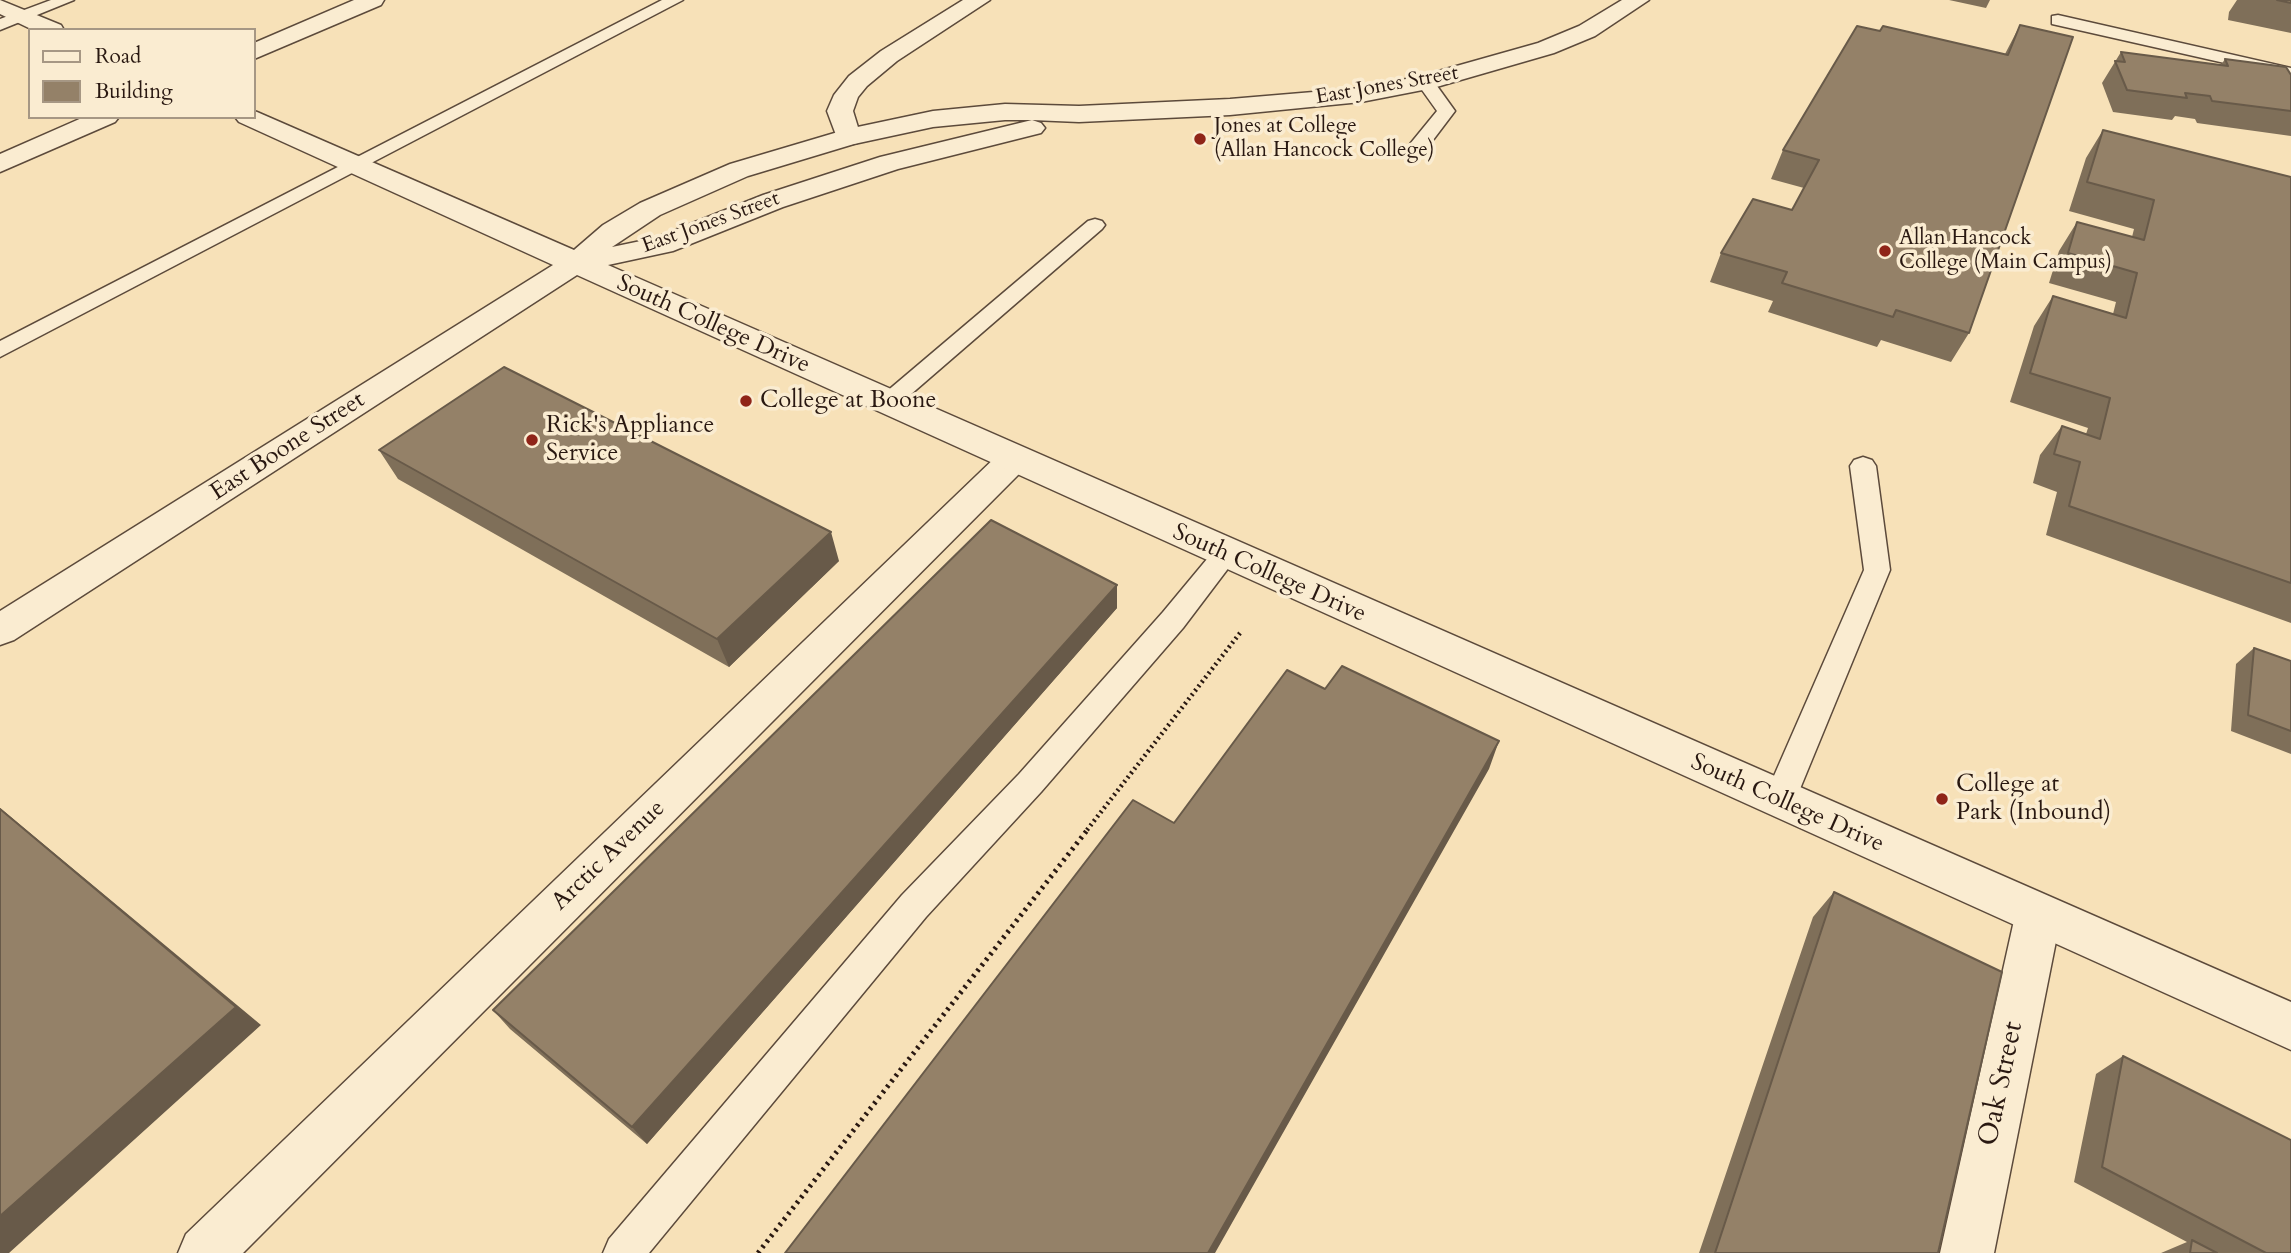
<!DOCTYPE html>
<html>
<head>
<meta charset="utf-8">
<style>
	body { margin:0 }
	#map { position:relative; width:2291px; height:1253px; overflow:hidden; background:#f7e1b8; font-family:Cardo,serif }
	canvas { display:block }
	.legend { position:absolute; left:28px; top:28px; width:228px; height:91px; box-sizing:border-box; background:#faecd1; border:2px solid #a69784; margin:0; padding:9px 12px; list-style:none; font-size:21px; color:#291811 }
	.legend li { display:flex; align-items:center; gap:14px; height:35px }
	.legend b { width:35px; border:2px solid #a69784 }
</style>
</head>
<body>
<div id="map">
<canvas width="2291" height="1253"></canvas>
<ul class="legend">
<li><b style="height:9px;background:#faecd1"></b>Road</li>
<li><b style="height:19px;background:#948168"></b>Building</li>
</ul>
</div>
<script>
const ctx = document.querySelector('canvas').getContext('2d');
ctx.lineJoin = 'round';
function shape(rows) {
  const path = new Path2D();
  for (const r of rows) {
    path.moveTo(r[0], r[1]);
    for (let i = 2; i < r.length; i += 2) path.lineTo(r[i], r[i + 1]);
  }
  return path;
}
function strokePath(path, color, width, dash) {
  ctx.strokeStyle = color;
  ctx.lineWidth = width;
  ctx.lineCap = dash ? 'butt' : 'round';
  ctx.setLineDash(dash || []);
  ctx.stroke(path);
}
function paint(path, color) {
  ctx.fillStyle = color;
  ctx.fill(path, 'evenodd');
}
function drawText(font, color, halo, rows, align = 'center') {
  ctx.font = font + ' Cardo,serif';
  ctx.lineWidth = 7;
  ctx.setLineDash([]);
  ctx.textBaseline = 'middle';
  ctx.strokeStyle = halo;
  ctx.fillStyle = color;
  for (const [text, x, y, turn = 0] of rows) {
    ctx.save();
    ctx.translate(x, y);
    ctx.rotate((+turn || 0) * Math.PI / 180);
    ctx.textAlign = isNaN(turn) ? turn : align;
    if (halo) ctx.strokeText(text, 0, 0);
    ctx.fillText(text, 0, 0);
    ctx.restore();
  }
}
const service = shape([
	[51,0,74,0,0,30,0,19,51,0],
	[662,0,683,0,0,357,0,341,662,0],
	[2058,15,2291,68,2291,78,2052,24,2052,16,2058,15],
	[1426,78,1432,79,1455,111,1427,148,1420,150,1410,144,1437,111,1417,83,1426,78],
	[1095,219,1102,221,1105,225,1102,229,895,408,879,408,875,403,879,398,1088,221,1095,219],
	[1863,457,1872,460,1876,466,1890,570,1795,801,1790,810,1779,814,1768,810,1763,801,1864,570,1850,466,1854,460,1863,457],
	[1226,544,1235,547,1239,554,1183,628,1041,792,926,917,649,1253,603,1253,609,1239,902,895,1019,774,1163,612,1217,547,1226,544]
]);
const minor = shape([
	[354,0,384,0,381,5,254,59,254,43,354,0],
	[963,0,990,0,897,61,867,86,858,97,853,111,861,137,857,143,848,145,839,143,827,111,834,95,849,76,881,51,963,0],
	[84,117,119,117,115,122,0,172,0,154,84,117],
	[1013,448,1025,452,1030,460,1025,468,243,1253,178,1253,186,1234,1001,452,1013,448],
	[2038,895,2054,901,2061,916,1994,1253,1940,1253,2015,916,2022,901,2038,895]
]);
const tertiary = shape([
	[0,0,61,25,64,30,33,30,0,14,0,0],
	[1622,0,1649,0,1595,36,1554,53,1433,88,1361,102,1230,115,1079,122,1032,120,1041,123,1045,128,1041,133,898,169,783,207,673,251,608,265,2291,1002,2291,1050,577,275,14,640,0,645,0,611,553,265,239,122,235,117,254,117,254,111,257,112,574,250,603,225,640,203,730,164,848,129,933,111,1005,104,1079,106,1230,99,1361,88,1421,76,1538,43,1579,26,1622,0],
	[1005,120,1032,120,880,157,763,195,655,238,612,247,660,215,748,176,854,144,933,127,1005,120]
]);
strokePath(service, '#5c4a3b', 3);
strokePath(minor, '#5c4a3b', 3);
strokePath(tertiary, '#5c4a3b', 3);
strokePath(shape([
	[1087,830,1240,633]
]), '#291811', 4.5, [2, 3.5]);
strokePath(shape([
	[758,1253,1088,829]
]), '#291811', 5, [2.5, 4.5]);
paint(service, '#faecd1');
paint(minor, '#faecd1');
paint(tertiary, '#faecd1');
paint(shape([
	[1949,0,1990,0,1986,8],
	[2237,0,2291,0,2291,33,2228,20,2229,12],
	[2020,25,1969,333,1951,362,1881,340,1877,347,1768,312,1773,301,1710,282,1721,253,1792,210,1804,188,1771,179,1783,150,1880,31,2005,54],
	[2121,52,2221,65,2225,59,2291,75,2291,136,2197,123,2195,119,2175,116,2172,120,2113,112,2102,83],
	[2103,130,2291,177,2291,623,2046,535,2057,492,2033,483,2040,455,2062,426,2086,434,2088,428,2010,402,2034,326,2053,296,2113,314,2116,302,2049,283,2059,251,2077,222,2132,237,2134,229,2069,211,2086,158],
	[379,450,839,561,729,667,398,479],
	[1117,585,1117,608,647,1144,510,1029,493,1010],
	[2254,648,2291,661,2291,754,2231,731,2236,664],
	[1834,892,1938,1253,1699,1253,1813,917],
	[2123,1056,2291,1253,2161,1253,2187,1242,2074,1182,2096,1074]
]), '#7f6f59');
paint(shape([
	[831,532,839,561,729,667,717,639],
	[1117,585,1117,608,647,1144,632,1127],
	[1499,741,1489,769,1215,1253,1208,1253],
	[0,808,261,1025,9,1253,0,1253]
]), '#685a49');
const building = shape([
	[2277,0,2291,0,2291,3,2277,0],
	[2020,25,2073,37,1969,333,1896,310,1893,317,1782,283,1787,272,1721,253,1753,199,1792,210,1819,160,1783,150,1857,26,1880,31,1883,26,2008,55,2020,25],
	[2121,52,2228,66,2225,59,2286,67,2291,75,2291,111,2212,101,2210,96,2185,93,2187,98,2127,90,2115,61,2125,62,2121,52],
	[2103,130,2291,177,2291,583,2069,506,2080,462,2054,454,2062,426,2100,439,2110,398,2030,373,2053,296,2126,318,2137,273,2068,253,2077,222,2144,240,2154,200,2087,182,2103,130],
	[504,367,831,532,717,639,379,450,504,367],
	[991,520,1117,585,632,1127,493,1010,991,520],
	[2254,648,2291,661,2291,731,2248,715,2254,648],
	[1342,666,1499,741,1208,1253,785,1253,1133,800,1174,823,1287,670,1325,689,1342,666],
	[0,809,236,1007,0,1216,0,809],
	[1834,892,2002,972,1938,1253,1715,1253,1834,892],
	[2123,1056,2291,1140,2291,1253,2266,1253,2102,1167,2123,1056],
	[2192,1240,2217,1253,2190,1253,2192,1240]
]);
paint(building, '#948168');
strokePath(building, '#685a49', 2);
for (const [x, y, r, color] of [
	[1200,139,7,"#8f2418"],
	[1885,251,7,"#8f2418"],
	[746,401,7,"#8f2418"],
	[532,440,7,"#8f2418"],
	[1942,799,7,"#8f2418"]
]) {
  const dot = new Path2D();
  dot.arc(x, y, r, 0, 2 * Math.PI);
  ctx.fillStyle = color;
  ctx.fill(dot);
  strokePath(dot, '#faecd1', 2.5);
}
drawText('21px', '#291811', '#faecd1', [
	["East Jones Street",1387,86,-10],
	["East Jones Street",711,223,-20]
]);
drawText('21px', '#291811', '#faecd1', [
	["Jones at College",1214,127],
	["(Allan Hancock College)",1214,151],
	["Allan Hancock",1899,239],
	["College (Main Campus)",1899,263]
], 'left');
drawText('24px', '#291811', '#faecd1', [
	["South College Drive",713,325,24],
	["East Boone Street",288,447,-33],
	["South College Drive",1269,574,24],
	["South College Drive",1787,804,24],
	["Arctic Avenue",609,856,-44]
]);
drawText('24px', '#291811', '#faecd1', [
	["College at Boone",760,401],
	["Rick's Appliance",546,426],
	["Service",546,454],
	["College at",1956,785],
	["Park (Inbound)",1956,813]
], 'left');
drawText('28px', '#291811', '#faecd1', [
	["Oak Street",2002,1084,-78]
]);
</script>
</body>
</html>
